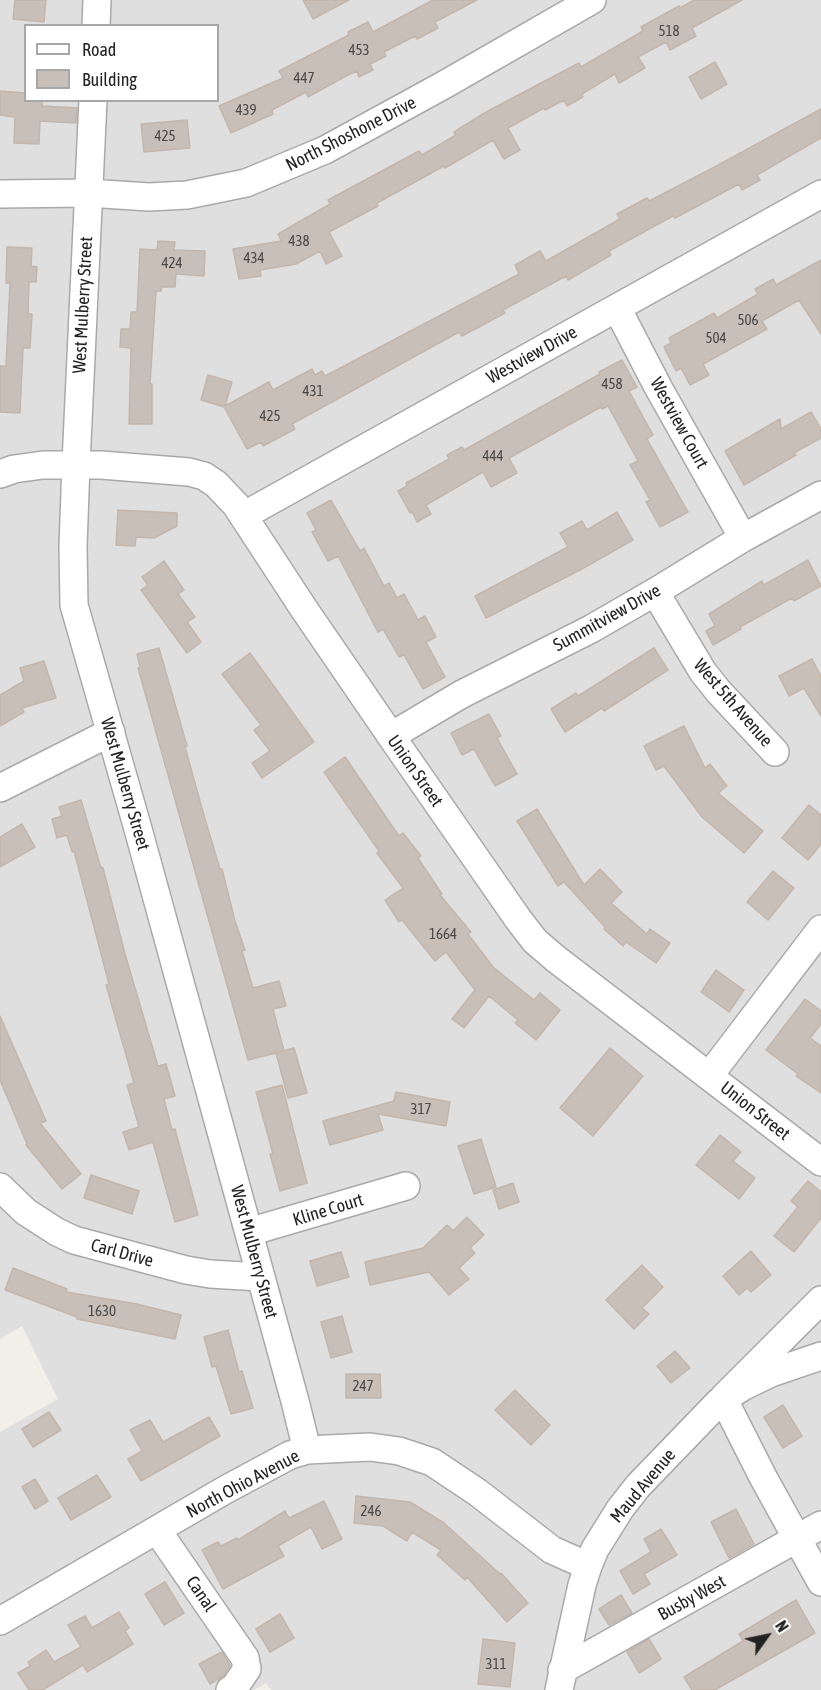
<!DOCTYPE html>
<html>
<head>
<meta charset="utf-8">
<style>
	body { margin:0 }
	#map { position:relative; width:821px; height:1690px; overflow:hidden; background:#f2efe9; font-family:"Asap Condensed",sans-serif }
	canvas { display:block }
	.legend { position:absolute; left:24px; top:24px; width:195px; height:78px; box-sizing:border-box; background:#fff; border:2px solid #a7a7a7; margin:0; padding:8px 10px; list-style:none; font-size:18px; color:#222 }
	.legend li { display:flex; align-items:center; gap:12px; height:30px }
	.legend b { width:30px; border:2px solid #a7a7a7 }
	.north { position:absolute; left:737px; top:1606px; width:60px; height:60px; -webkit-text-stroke:4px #fff; paint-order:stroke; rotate:57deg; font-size:16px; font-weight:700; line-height:24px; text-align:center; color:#222 }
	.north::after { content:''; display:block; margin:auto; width:21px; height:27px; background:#222; clip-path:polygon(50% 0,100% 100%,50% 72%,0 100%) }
</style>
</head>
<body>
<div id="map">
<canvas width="821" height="1690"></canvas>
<ul class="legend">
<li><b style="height:8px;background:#fff"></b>Road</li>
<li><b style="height:16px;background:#c7bfb8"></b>Building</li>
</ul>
<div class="north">N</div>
</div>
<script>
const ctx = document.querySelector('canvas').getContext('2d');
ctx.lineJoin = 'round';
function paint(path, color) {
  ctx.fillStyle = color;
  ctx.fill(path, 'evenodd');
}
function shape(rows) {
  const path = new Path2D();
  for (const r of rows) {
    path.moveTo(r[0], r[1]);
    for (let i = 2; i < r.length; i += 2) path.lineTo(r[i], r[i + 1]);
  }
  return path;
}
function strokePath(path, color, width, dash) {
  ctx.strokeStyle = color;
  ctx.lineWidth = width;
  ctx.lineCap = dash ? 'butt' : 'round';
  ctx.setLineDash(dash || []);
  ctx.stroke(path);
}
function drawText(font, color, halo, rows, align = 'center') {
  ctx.font = font + ' "Asap Condensed",sans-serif';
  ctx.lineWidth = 6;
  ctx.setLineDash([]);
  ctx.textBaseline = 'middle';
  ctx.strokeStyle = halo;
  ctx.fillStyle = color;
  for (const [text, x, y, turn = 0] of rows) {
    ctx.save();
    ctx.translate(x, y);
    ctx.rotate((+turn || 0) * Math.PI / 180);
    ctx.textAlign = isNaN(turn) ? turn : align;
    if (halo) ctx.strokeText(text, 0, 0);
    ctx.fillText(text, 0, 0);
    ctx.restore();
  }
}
paint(shape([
	[0,0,821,0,821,1690,271,1690,266,1683,254,1690,0,1690,0,1432,58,1399,22,1326,0,1339],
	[26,26,218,26,218,100,26,100]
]), '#e0dfdf');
const building = shape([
	[15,0,46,0,44,22,13,19,15,0],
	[303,0,349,0,313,19,303,0],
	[433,0,477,0,435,22,438,28,417,39,415,36,384,52,386,56,370,64,373,70,359,77,357,71,348,75,308,97,306,92,272,110,273,114,231,133,219,106,283,78,279,71,349,35,348,32,368,22,373,32,433,0],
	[694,0,742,0,692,28,696,36,670,50,666,42,638,57,645,68,619,83,615,74,582,94,583,97,567,106,564,100,545,110,544,108,508,128,520,150,504,159,493,140,445,168,444,166,377,203,378,206,329,232,342,256,326,264,320,251,296,264,260,270,261,276,239,279,233,249,281,241,278,234,330,204,328,200,419,151,422,155,456,135,454,132,486,112,579,63,581,67,643,31,641,27,679,6,680,8,694,0],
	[715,62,727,84,701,99,689,77,715,62],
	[0,91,26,93,26,100,42,100,42,106,77,108,76,123,40,121,39,144,14,143,15,117,0,115,0,91],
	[821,109,821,138,757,175,760,180,742,190,739,184,675,218,673,216,609,251,611,255,568,280,566,276,503,310,505,313,462,336,459,332,292,424,295,429,263,446,261,442,247,449,224,407,201,400,208,375,232,382,225,406,269,382,273,390,312,369,315,375,322,371,325,376,519,274,515,265,540,251,546,261,620,219,617,214,647,198,649,201,709,170,821,109],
	[187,120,190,148,144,152,141,124,187,120],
	[158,241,175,242,174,250,205,251,204,276,176,274,175,287,162,287,161,291,156,291,150,384,152,384,152,424,129,424,131,348,120,347,121,329,130,329,131,312,137,312,140,249,157,250,158,241],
	[7,247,32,248,31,266,37,267,36,282,29,282,28,314,32,314,30,348,23,348,20,413,0,412,0,366,6,366,10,283,6,283,7,247],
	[821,260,821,334,799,300,762,321,767,329,703,364,709,375,690,385,681,368,676,371,664,347,671,343,669,338,714,313,717,318,758,294,755,289,773,279,776,285,821,260],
	[622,360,637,387,629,391,653,435,647,439,688,512,660,527,646,502,650,500,630,465,638,461,608,406,602,409,601,407,509,458,517,473,491,487,483,472,426,505,431,514,417,522,412,512,410,513,398,491,407,486,406,483,449,459,447,455,462,447,464,450,600,374,599,372,622,360],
	[811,412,821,429,821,438,794,453,796,455,744,485,725,451,780,419,781,429,811,412],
	[331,500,360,551,364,548,384,586,389,583,397,598,404,594,418,620,425,616,436,637,426,642,445,677,423,689,404,655,399,657,383,629,378,632,338,556,328,561,312,532,316,530,307,513,331,500],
	[118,510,177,513,177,526,154,538,136,537,135,546,116,545,118,510],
	[617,512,633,540,580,570,486,618,475,596,568,547,560,533,582,521,587,530,617,512],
	[808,560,821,586,794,601,792,598,740,627,741,629,713,645,706,631,715,626,709,614,762,581,764,585,808,560],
	[164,561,184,590,178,594,195,617,187,622,201,642,187,653,141,590,148,585,142,577,164,561],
	[159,648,187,746,185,747,205,819,220,869,222,869,235,921,245,950,242,951,253,988,279,981,286,1006,273,1009,284,1051,248,1060,138,668,140,667,137,654,159,648],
	[654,648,668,670,604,711,602,708,565,732,551,709,576,693,578,696,654,648],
	[250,653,314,742,262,778,252,763,270,751,254,730,261,725,222,674,250,653],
	[812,659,821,676,821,716,804,688,789,696,779,676,812,659],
	[44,661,56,698,22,708,24,712,0,726,0,695,24,681,20,668,44,661],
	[489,714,501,736,497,738,517,774,495,786,474,749,462,755,451,733,489,714],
	[684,726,705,768,710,764,727,786,718,793,763,831,744,853,702,817,664,766,656,770,644,746,684,726],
	[345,757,399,836,403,833,421,856,418,858,442,894,440,895,471,932,468,934,493,967,534,1000,540,993,560,1010,536,1040,515,1023,518,1020,489,996,464,1028,452,1019,475,990,446,952,435,961,402,920,399,922,385,900,403,888,377,853,379,851,324,772,345,757],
	[81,800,101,868,103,868,125,954,158,1066,166,1064,175,1096,164,1099,172,1130,175,1129,198,1215,175,1222,153,1142,129,1150,123,1132,139,1127,127,1085,134,1083,106,985,109,984,74,851,72,852,67,835,57,838,52,819,62,816,59,807,81,800],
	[809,805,821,815,821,844,808,860,782,838,809,805],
	[537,809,584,885,600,869,622,892,611,903,647,934,650,929,670,943,656,963,626,942,623,946,604,929,605,927,564,882,558,886,517,821,537,809],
	[22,824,35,847,0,867,0,837,22,824],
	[773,871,794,888,768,920,747,902,773,871],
	[716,970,744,990,729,1012,701,992,716,970],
	[805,999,821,1011,821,1024,810,1038,821,1046,821,1093,796,1076,798,1074,766,1050,805,999],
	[0,1016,46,1121,40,1123,81,1174,62,1189,26,1145,27,1144,0,1080,0,1016],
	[294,1048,307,1093,288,1098,276,1053,294,1048],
	[610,1048,643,1076,593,1136,560,1108,610,1048],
	[282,1085,307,1183,280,1191,270,1154,273,1154,256,1092,282,1085],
	[396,1092,450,1102,446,1126,378,1114,383,1130,330,1145,323,1121,394,1101,396,1092],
	[720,1135,741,1152,733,1161,755,1178,739,1199,696,1165,720,1135],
	[481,1139,496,1187,474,1194,458,1146,481,1139],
	[91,1175,139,1191,132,1214,84,1198,91,1175],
	[808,1181,821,1192,821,1218,794,1252,774,1236,798,1207,791,1201,808,1181],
	[513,1183,519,1202,499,1209,493,1190,513,1183],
	[467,1217,484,1235,470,1248,475,1253,459,1268,469,1279,449,1295,429,1272,370,1285,365,1262,423,1248,447,1225,453,1231,467,1217],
	[751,1251,771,1275,751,1292,747,1288,739,1295,723,1276,751,1251],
	[341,1252,349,1277,317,1286,310,1261,341,1252],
	[642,1265,663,1287,642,1308,649,1314,634,1329,606,1300,642,1265],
	[13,1268,67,1289,66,1292,137,1304,181,1315,175,1339,77,1319,77,1317,5,1290,13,1268],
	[342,1316,352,1352,331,1358,321,1322,342,1316],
	[228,1330,239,1372,242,1371,253,1408,231,1414,216,1366,212,1367,204,1337,228,1330],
	[675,1351,690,1368,671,1383,657,1366,675,1351],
	[346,1374,380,1374,381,1398,346,1398,346,1374],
	[515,1390,550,1425,531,1445,495,1410,515,1390],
	[783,1405,802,1436,783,1448,764,1417,783,1405],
	[49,1412,61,1430,33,1447,22,1429,49,1412],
	[209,1417,220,1436,141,1481,128,1459,142,1451,130,1430,150,1420,163,1442,209,1417],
	[97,1475,111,1497,71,1520,58,1498,97,1475],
	[35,1479,48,1501,35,1509,22,1487,35,1479],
	[356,1496,410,1502,444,1523,500,1574,501,1573,528,1603,507,1622,467,1577,465,1580,437,1555,441,1550,412,1532,407,1541,383,1526,354,1523,356,1496],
	[324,1501,342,1539,322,1549,311,1527,278,1546,284,1556,223,1589,202,1550,218,1542,221,1546,237,1538,238,1540,285,1511,289,1518,324,1501],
	[736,1509,754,1544,729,1558,711,1522,736,1509],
	[661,1529,677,1555,644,1574,650,1584,633,1594,620,1571,651,1552,644,1539,661,1529],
	[165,1582,184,1613,164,1625,145,1594,165,1582],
	[621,1595,632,1613,609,1625,599,1609,621,1595],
	[796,1600,815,1633,715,1690,692,1690,684,1677,743,1641,739,1634,796,1600],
	[119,1612,129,1628,125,1631,133,1644,87,1672,83,1665,43,1690,29,1690,18,1673,30,1666,28,1662,46,1650,54,1662,81,1647,68,1625,85,1616,92,1628,119,1612],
	[280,1614,294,1638,270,1652,256,1629,280,1614],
	[483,1639,515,1643,510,1687,478,1684,483,1639],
	[649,1639,661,1659,639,1673,627,1652,649,1639],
	[222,1652,230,1665,223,1676,210,1684,199,1664,222,1652]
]);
paint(building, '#c7bfb8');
strokePath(building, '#c4b6ab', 1.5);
const minor = shape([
	[96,26,97,0],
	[93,100,76,464,73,547,74,605,138,829,295,1401,307,1450],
	[0,194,88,193,149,197,187,195,246,183,325,150,442,86,592,0],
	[617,308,658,387,743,538],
	[0,474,14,469,43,465,101,465,189,472,204,476,216,484,236,505,304,609,391,736,518,919,535,941,556,959,821,1162],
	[243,516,821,194],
	[655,592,703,672,719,692,775,752],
	[391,736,462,694,591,629,655,592,743,538,821,495],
	[0,788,111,732],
	[709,1076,821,929],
	[0,1187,26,1212,57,1232,74,1240,186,1270,210,1274,260,1277],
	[249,1232,406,1186],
	[821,1300,723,1398,763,1477,821,1582],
	[157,1530,245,1658,247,1669,234,1688,230,1690],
	[0,1621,225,1490,290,1455,307,1450,370,1447,399,1451,432,1462,477,1492,552,1550,588,1566],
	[562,1670,821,1525],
	[559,1690,582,1585,588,1566,595,1549,620,1509,638,1486,719,1402,744,1386,771,1373,821,1356]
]);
strokePath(minor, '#a9a9a9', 30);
strokePath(minor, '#fff', 27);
drawText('15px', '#4b4948', null, [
	["518",669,31],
	["453",359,50],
	["447",304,78],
	["439",246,110],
	["425",165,136],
	["438",299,241],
	["434",254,258],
	["424",172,263],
	["506",748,320],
	["504",716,338],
	["458",612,384],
	["431",313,391],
	["425",270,416],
	["444",493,456],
	["1664",443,934],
	["317",421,1109],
	["1630",102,1311],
	["247",363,1386],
	["246",371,1511],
	["311",496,1664]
]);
drawText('18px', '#222', '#fff', [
	["North Shoshone Drive",351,134,-27],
	["West Mulberry Street",83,305,-87],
	["Westview Drive",532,355,-29],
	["Westview Court",679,423,61],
	["Summitview Drive",607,618,-29],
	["West 5th Avenue",733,703,49],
	["Union Street",415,771,55],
	["West Mulberry Street",125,784,74],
	["Union Street",755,1111,38],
	["Kline Court",328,1210,-17],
	["West Mulberry Street",254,1252,75],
	["Carl Drive",122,1253,15],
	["North Ohio Avenue",243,1484,-28],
	["Maud Avenue",643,1486,-50],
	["Canal",201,1594,56],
	["Busby West",692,1598,-29]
]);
</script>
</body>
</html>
